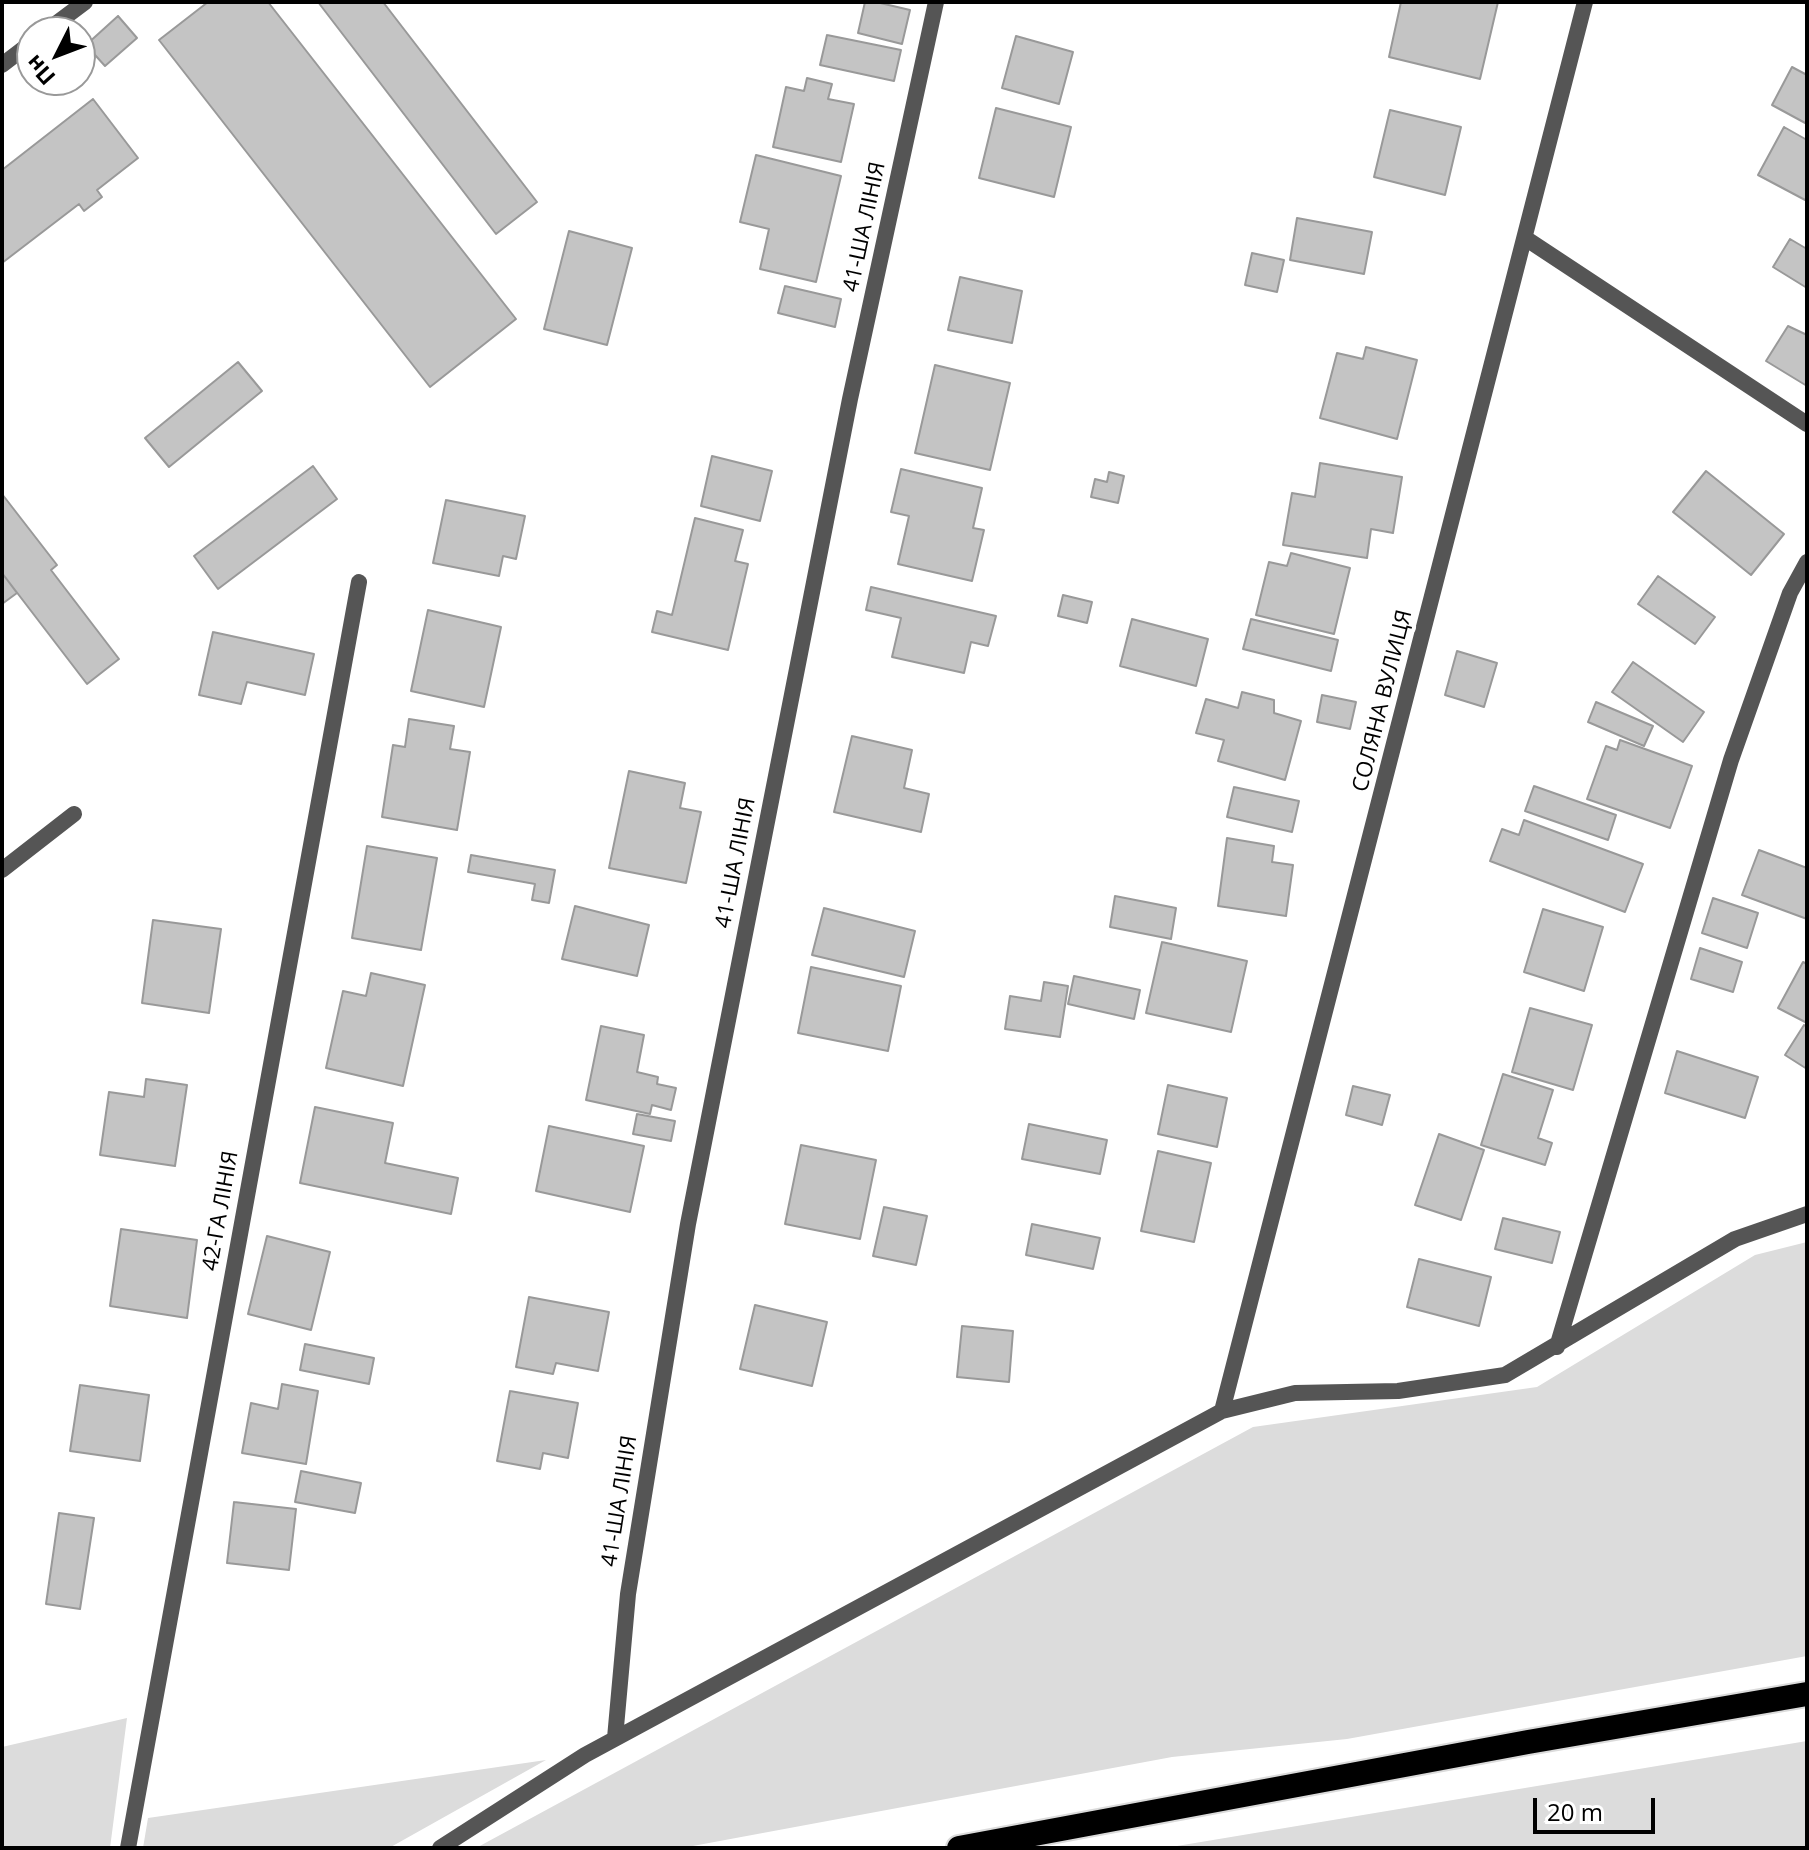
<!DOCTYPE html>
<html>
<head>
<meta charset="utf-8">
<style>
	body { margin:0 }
	#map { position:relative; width:1809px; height:1850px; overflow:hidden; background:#fff; font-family:"Open Sans",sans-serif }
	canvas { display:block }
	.frame { position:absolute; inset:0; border:4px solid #000; pointer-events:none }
	.north { position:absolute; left:16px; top:16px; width:80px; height:80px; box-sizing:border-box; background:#fff; border:2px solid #999; border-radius:50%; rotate:228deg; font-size:22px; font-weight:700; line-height:32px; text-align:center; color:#000 }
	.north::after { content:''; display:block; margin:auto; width:28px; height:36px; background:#000; clip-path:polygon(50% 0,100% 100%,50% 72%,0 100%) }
	.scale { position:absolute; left:1533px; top:1798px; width:122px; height:36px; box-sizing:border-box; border:4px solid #000; border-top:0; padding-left:10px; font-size:24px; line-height:28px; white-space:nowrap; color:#000; -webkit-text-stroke:6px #fff; paint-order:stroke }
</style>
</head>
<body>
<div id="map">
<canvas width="1809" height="1850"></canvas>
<div class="frame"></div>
<div class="north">Пн</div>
<div class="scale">20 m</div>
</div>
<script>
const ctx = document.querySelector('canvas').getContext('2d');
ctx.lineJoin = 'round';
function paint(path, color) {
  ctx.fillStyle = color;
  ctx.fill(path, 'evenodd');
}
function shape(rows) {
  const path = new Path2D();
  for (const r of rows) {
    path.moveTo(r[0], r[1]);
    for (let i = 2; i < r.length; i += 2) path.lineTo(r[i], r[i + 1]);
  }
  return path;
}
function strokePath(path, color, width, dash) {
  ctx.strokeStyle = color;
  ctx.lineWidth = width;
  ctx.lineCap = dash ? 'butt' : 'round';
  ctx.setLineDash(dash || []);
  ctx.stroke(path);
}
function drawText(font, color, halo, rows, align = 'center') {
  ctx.font = font + ' "Open Sans",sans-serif';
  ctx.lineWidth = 8;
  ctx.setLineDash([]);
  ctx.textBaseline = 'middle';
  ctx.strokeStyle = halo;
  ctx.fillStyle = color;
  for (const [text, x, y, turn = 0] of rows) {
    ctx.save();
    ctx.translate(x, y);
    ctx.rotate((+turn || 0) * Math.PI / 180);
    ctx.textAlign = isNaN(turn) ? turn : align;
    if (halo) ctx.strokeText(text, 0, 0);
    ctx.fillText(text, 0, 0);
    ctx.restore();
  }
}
paint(shape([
	[1807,1242,1807,1656,1347,1739,1172,1757,682,1848,476,1848,1253,1427,1537,1387,1755,1255],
	[127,1718,110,1848,2,1848,2,1747],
	[1807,1741,1807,1848,1165,1848],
	[546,1760,389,1848,143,1848,148,1818]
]), '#dcdcdc');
const building = shape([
	[208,2,268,2,516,319,430,387,159,40,208,2],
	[318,2,383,2,537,202,496,234,318,2],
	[865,2,876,2,910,10,902,44,858,33,865,2],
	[1401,2,1498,2,1480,79,1389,57,1401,2],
	[118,16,137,38,105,66,86,45,118,16],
	[827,35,901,50,894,81,820,65,827,35],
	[1016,36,1073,52,1059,104,1002,88,1016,36],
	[1792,67,1807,75,1807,124,1772,105,1792,67],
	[807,78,832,84,828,99,854,104,841,162,773,147,786,87,804,91,807,78],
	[93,99,138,158,97,190,102,197,84,211,79,204,2,263,2,170,93,99],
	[996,108,1071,127,1054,197,979,178,996,108],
	[1390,110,1461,127,1445,195,1374,177,1390,110],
	[1784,127,1807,140,1807,201,1758,175,1784,127],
	[756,155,841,176,816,282,760,269,769,229,740,222,756,155],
	[1297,218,1372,232,1364,274,1290,260,1297,218],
	[569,231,632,248,607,345,544,329,569,231],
	[1790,239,1807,249,1807,288,1773,267,1790,239],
	[1252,253,1284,260,1277,292,1245,285,1252,253],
	[960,277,1022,291,1012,343,948,330,960,277],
	[785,286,841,299,835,327,778,313,785,286],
	[1788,326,1807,335,1807,386,1766,361,1788,326],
	[1366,347,1417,360,1397,439,1320,418,1337,353,1363,359,1366,347],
	[238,362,262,391,169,467,145,438,238,362],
	[935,365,1010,383,990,470,915,453,935,365],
	[712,456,772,471,760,521,701,506,712,456],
	[1320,463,1402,477,1393,533,1371,529,1367,558,1283,545,1292,493,1315,497,1320,463],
	[313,466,337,499,218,589,194,556,313,466],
	[901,469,982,488,973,528,984,530,972,581,898,564,909,516,891,512,901,469],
	[1706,471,1784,534,1751,575,1673,512,1706,471],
	[1109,472,1124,476,1118,503,1091,497,1095,479,1107,482,1109,472],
	[2,494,57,565,51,570,119,659,87,684,2,573,2,494],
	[446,500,525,516,516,559,503,556,499,576,433,563,446,500],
	[695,518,743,530,735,561,748,564,728,650,652,632,657,611,672,615,695,518],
	[1291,553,1350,568,1334,634,1256,615,1269,562,1287,566,1291,553],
	[2,573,17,593,2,604,2,573],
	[1658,576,1715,617,1695,644,1638,604,1658,576],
	[871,587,996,616,988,646,971,642,964,673,892,657,901,618,866,610,871,587],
	[1063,595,1092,602,1087,623,1058,616,1063,595],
	[428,610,501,627,484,707,411,691,428,610],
	[1132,619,1208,639,1196,686,1120,666,1132,619],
	[1251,619,1338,640,1331,671,1243,649,1251,619],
	[213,632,314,654,305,695,247,682,241,704,199,695,213,632],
	[1457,651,1497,663,1484,707,1445,695,1457,651],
	[1633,662,1704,712,1683,742,1612,692,1633,662],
	[1242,692,1274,700,1274,713,1301,721,1285,780,1218,761,1224,740,1196,733,1206,699,1238,708,1242,692],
	[1322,695,1356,702,1350,729,1317,722,1322,695],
	[1596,702,1653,726,1644,746,1588,722,1596,702],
	[409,719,454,726,450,749,470,752,457,830,382,817,393,745,405,747,409,719],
	[852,736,912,750,904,788,929,794,921,832,834,812,852,736],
	[1620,740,1692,766,1670,828,1587,799,1606,746,1617,750,1620,740],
	[629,771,685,783,680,808,701,812,686,883,609,868,629,771],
	[1534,786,1616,815,1608,840,1525,811,1534,786],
	[1234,787,1299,801,1292,832,1227,817,1234,787],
	[1524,820,1643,864,1625,912,1490,861,1502,829,1519,835,1524,820],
	[1227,838,1274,846,1272,862,1293,865,1286,916,1218,906,1227,838],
	[367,846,437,858,421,950,352,938,367,846],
	[1759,850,1807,868,1807,919,1742,895,1759,850],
	[471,855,555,870,549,903,532,900,535,884,468,872,471,855],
	[1115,896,1176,908,1171,939,1110,927,1115,896],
	[1713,898,1758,913,1747,948,1702,933,1713,898],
	[575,906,649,925,637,976,562,959,575,906],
	[824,908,915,931,904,977,812,955,824,908],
	[1543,909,1603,927,1584,991,1524,972,1543,909],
	[153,920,221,929,209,1013,142,1003,153,920],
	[1162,942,1247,961,1231,1032,1146,1013,1162,942],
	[1700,948,1742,962,1733,992,1691,979,1700,948],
	[1803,962,1807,964,1807,1023,1778,1008,1803,962],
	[811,967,901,986,888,1051,798,1033,811,967],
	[371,973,425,985,403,1086,326,1068,343,991,366,996,371,973],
	[1074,976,1140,990,1134,1019,1068,1004,1074,976],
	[1044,982,1068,986,1060,1037,1005,1029,1010,996,1041,1001,1044,982],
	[1530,1008,1592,1025,1573,1090,1512,1072,1530,1008],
	[1804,1025,1807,1027,1807,1069,1785,1055,1804,1025],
	[601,1026,644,1035,637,1072,658,1077,657,1084,676,1088,671,1110,652,1105,650,1114,586,1100,601,1026],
	[1677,1051,1758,1077,1745,1118,1665,1093,1677,1051],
	[1503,1074,1553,1090,1538,1138,1552,1143,1545,1165,1481,1145,1503,1074],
	[146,1079,187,1085,175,1166,100,1155,109,1092,144,1097,146,1079],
	[1168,1085,1227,1098,1217,1147,1158,1134,1168,1085],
	[1353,1086,1390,1095,1382,1125,1346,1115,1353,1086],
	[315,1107,393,1123,385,1163,458,1178,451,1214,300,1183,315,1107],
	[637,1114,675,1121,671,1141,633,1134,637,1114],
	[1029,1124,1107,1140,1100,1174,1022,1159,1029,1124],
	[549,1126,644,1146,630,1212,536,1191,549,1126],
	[1439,1134,1484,1150,1461,1220,1415,1205,1439,1134],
	[801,1145,876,1160,860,1239,785,1224,801,1145],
	[1158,1151,1211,1163,1194,1242,1141,1231,1158,1151],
	[884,1207,927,1216,916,1265,873,1256,884,1207],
	[1503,1218,1560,1232,1552,1263,1495,1249,1503,1218],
	[1032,1224,1100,1238,1093,1269,1026,1255,1032,1224],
	[121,1229,197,1240,187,1318,110,1306,121,1229],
	[267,1236,330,1252,311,1330,248,1314,267,1236],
	[1419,1259,1491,1277,1479,1326,1407,1307,1419,1259],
	[529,1297,609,1312,598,1371,556,1363,553,1374,516,1367,529,1297],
	[755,1305,827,1322,812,1386,740,1369,755,1305],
	[962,1326,1013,1331,1009,1382,957,1377,962,1326],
	[305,1344,374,1358,369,1384,300,1370,305,1344],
	[282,1384,318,1391,306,1464,242,1453,251,1403,278,1409,282,1384],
	[80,1385,149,1395,140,1461,70,1451,80,1385],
	[510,1391,578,1403,568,1458,543,1453,540,1469,497,1461,510,1391],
	[301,1471,361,1483,355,1513,295,1502,301,1471],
	[234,1502,296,1509,289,1570,227,1563,234,1502],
	[59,1513,94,1518,80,1609,46,1604,59,1513]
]);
paint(building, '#c4c4c4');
strokePath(building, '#999', 2);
const highway = shape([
	[959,1848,1528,1742,1807,1694]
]);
strokePath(highway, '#dbdbdb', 28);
strokePath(shape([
	[2,870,74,814]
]), '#555', 16);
strokePath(shape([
	[45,32,85,2],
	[2,65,32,42],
	[1525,238,1807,424],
	[1557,1347,1731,760,1790,593,1807,562],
	[1222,1411,1585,2],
	[615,1738,628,1594,688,1224,850,399,936,2],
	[128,1848,359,582],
	[440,1848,585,1755,1222,1411,1295,1393,1398,1391,1505,1375,1735,1239,1807,1214]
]), '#555', 16);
strokePath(highway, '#000', 24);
drawText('22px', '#000', '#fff', [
	["41-ША ЛІНІЯ",865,227,-78],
	["СОЛЯНА ВУЛИЦЯ",1383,701,-76],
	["41-ША ЛІНІЯ",736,863,-79],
	["42-ГА ЛІНІЯ",221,1211,-80],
	["41-ША ЛІНІЯ",620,1501,-81]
]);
</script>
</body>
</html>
